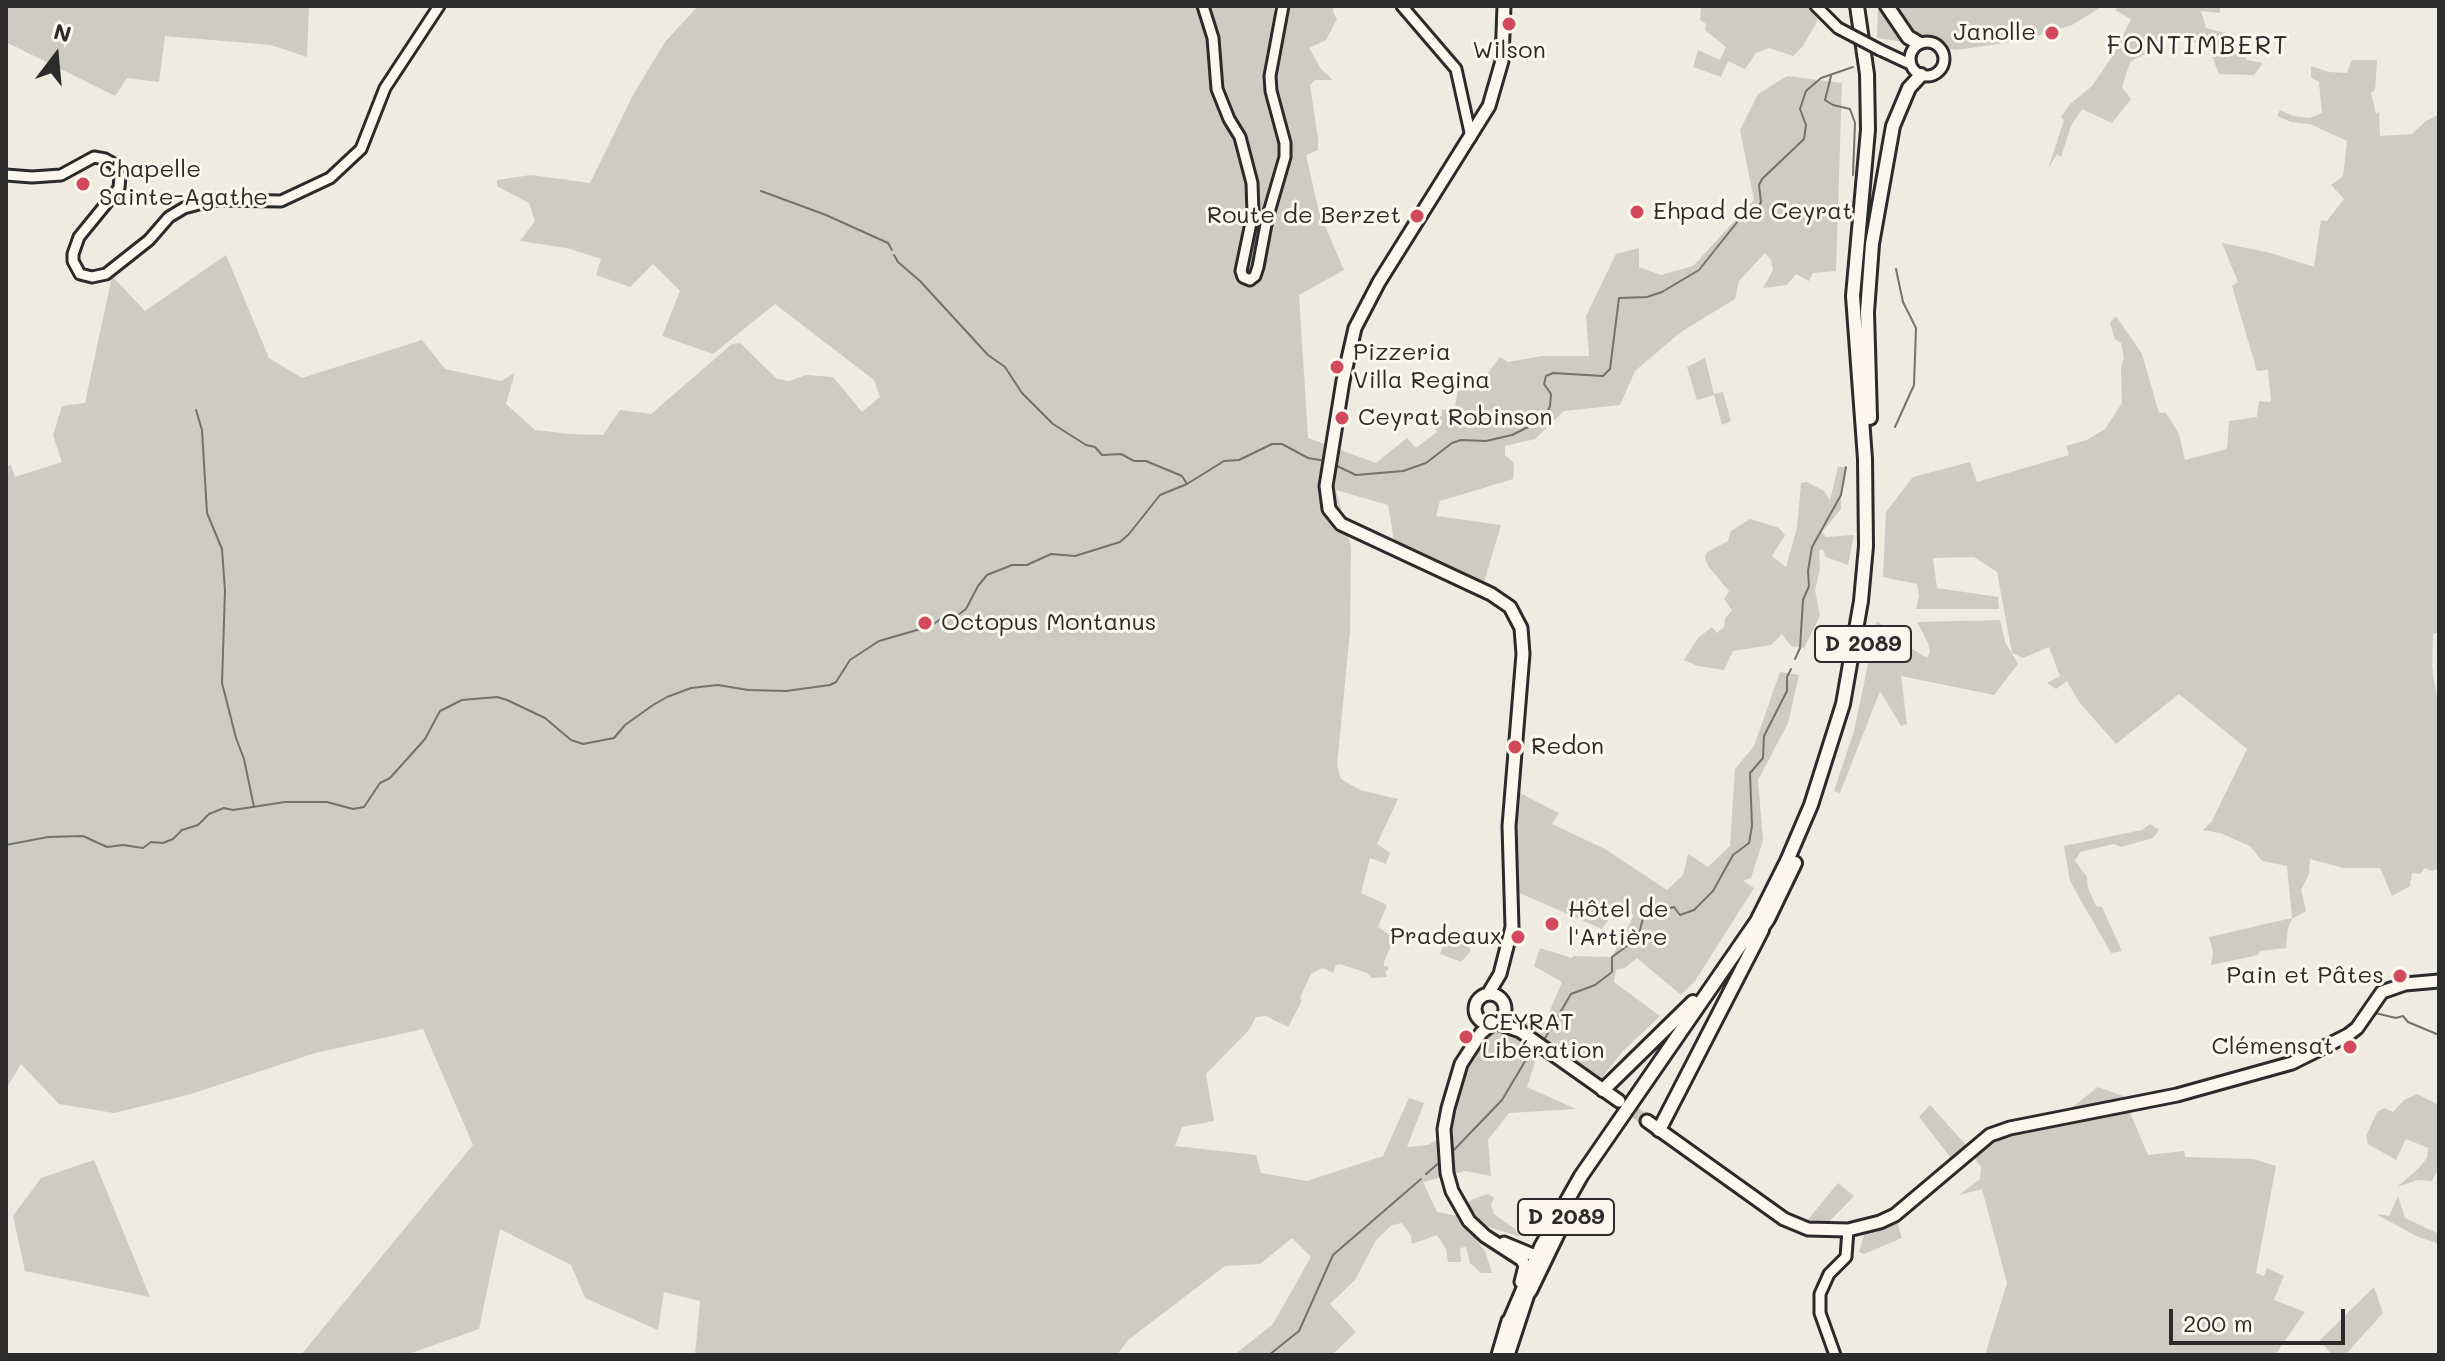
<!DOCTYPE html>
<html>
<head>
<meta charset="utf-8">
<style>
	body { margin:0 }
	#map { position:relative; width:2445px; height:1361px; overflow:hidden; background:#eeebe0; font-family:Mali,sans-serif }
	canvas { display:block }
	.frame { position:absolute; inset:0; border:8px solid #2b2b2b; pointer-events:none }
	.north { position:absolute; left:16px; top:16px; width:80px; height:80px; -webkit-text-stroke:6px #fbf7ec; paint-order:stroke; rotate:16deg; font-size:22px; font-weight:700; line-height:32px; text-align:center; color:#2b2b2b }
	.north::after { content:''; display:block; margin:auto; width:28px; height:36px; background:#2b2b2b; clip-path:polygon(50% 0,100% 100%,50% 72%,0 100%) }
	.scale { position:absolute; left:2169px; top:1309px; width:176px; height:36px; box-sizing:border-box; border:4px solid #2b2b2b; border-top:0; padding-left:10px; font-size:24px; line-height:28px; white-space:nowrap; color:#2b2b2b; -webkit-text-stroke:6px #fbf7ec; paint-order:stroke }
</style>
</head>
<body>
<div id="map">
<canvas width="2445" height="1361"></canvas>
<div class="frame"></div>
<div class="north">N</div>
<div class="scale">200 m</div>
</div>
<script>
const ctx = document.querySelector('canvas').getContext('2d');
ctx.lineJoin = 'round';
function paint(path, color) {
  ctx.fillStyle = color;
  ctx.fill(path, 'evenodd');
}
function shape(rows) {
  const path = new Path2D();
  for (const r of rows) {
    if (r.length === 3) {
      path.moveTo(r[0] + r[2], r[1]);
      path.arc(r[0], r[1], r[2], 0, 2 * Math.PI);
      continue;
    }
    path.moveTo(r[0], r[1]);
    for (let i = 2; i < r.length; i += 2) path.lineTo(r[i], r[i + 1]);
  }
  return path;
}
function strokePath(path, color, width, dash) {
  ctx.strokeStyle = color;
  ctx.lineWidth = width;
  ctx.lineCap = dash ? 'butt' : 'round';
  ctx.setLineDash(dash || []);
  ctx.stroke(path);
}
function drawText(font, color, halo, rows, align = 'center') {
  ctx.font = font + ' Mali,sans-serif';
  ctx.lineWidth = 6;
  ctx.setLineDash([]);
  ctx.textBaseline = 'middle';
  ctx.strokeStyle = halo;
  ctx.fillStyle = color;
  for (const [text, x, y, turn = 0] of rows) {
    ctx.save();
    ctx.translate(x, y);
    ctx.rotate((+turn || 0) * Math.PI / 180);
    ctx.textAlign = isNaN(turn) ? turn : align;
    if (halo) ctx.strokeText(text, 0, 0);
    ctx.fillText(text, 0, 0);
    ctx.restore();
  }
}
paint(shape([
	[6,6,309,6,307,57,271,45,165,36,159,82,127,78,115,96,6,42],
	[698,6,1273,6,1279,31,1283,6,1334,6,1333,12,1337,19,1326,40,1309,48,1321,69,1333,80,1315,80,1310,85,1318,139,1318,150,1306,155,1319,212,1344,270,1299,295,1308,438,1376,463,1407,438,1416,448,1437,432,1429,415,1442,416,1442,410,1455,407,1458,389,1481,382,1500,357,1508,362,1542,356,1589,356,1586,316,1616,254,1639,248,1639,267,1661,275,1693,266,1754,200,1740,130,1758,94,1787,76,1842,83,1836,271,1813,273,1809,281,1796,274,1787,285,1763,288,1773,270,1771,260,1765,253,1739,281,1735,299,1681,332,1635,371,1620,405,1564,411,1535,439,1505,446,1505,455,1514,463,1513,479,1440,501,1436,516,1501,525,1484,582,1394,540,1388,505,1336,490,1351,547,1350,631,1337,766,1341,779,1360,790,1398,799,1377,844,1390,853,1386,864,1370,858,1361,893,1387,905,1378,927,1394,938,1384,962,1384,966,1388,966,1388,970,1385,972,1387,977,1372,978,1367,973,1340,964,1336,965,1333,973,1322,968,1311,974,1300,998,1302,1001,1288,1027,1266,1016,1256,1017,1249,1030,1206,1074,1214,1121,1182,1127,1175,1146,1256,1155,1261,1173,1307,1181,1383,1156,1409,1098,1424,1103,1407,1147,1428,1145,1449,1133,1459,1087,1474,1048,1489,1030,1504,1029,1525,1015,1545,1022,1562,982,1534,966,1540,948,1572,958,1573,956,1612,957,1634,915,1616,909,1602,929,1506,887,1503,881,1503,839,1516,791,1559,813,1552,824,1605,849,1667,890,1683,875,1688,854,1708,867,1730,846,1735,769,1754,746,1780,672,1799,675,1788,723,1758,780,1763,840,1751,878,1743,881,1754,888,1695,981,1681,995,1637,958,1625,968,1616,970,1614,982,1660,1016,1622,1052,1600,1080,1552,1042,1537,1056,1527,1087,1576,1109,1509,1113,1488,1140,1491,1176,1465,1171,1423,1182,1437,1212,1458,1216,1471,1200,1488,1194,1494,1198,1491,1205,1494,1214,1515,1229,1520,1237,1483,1225,1471,1233,1485,1251,1492,1273,1481,1273,1470,1263,1466,1247,1460,1248,1461,1262,1448,1262,1446,1249,1437,1235,1412,1244,1411,1236,1402,1223,1392,1225,1376,1240,1355,1280,1330,1304,1356,1332,1332,1355,1234,1355,1273,1324,1311,1257,1292,1238,1260,1264,1225,1266,1128,1340,1117,1355,695,1355,700,1301,664,1292,658,1330,585,1298,571,1265,500,1229,479,1329,406,1355,301,1355,473,1145,423,1029,315,1053,191,1094,114,1113,59,1104,21,1064,6,1089,6,466,11,465,15,477,62,462,53,435,62,406,85,403,112,276,145,311,226,255,269,358,302,378,422,340,445,369,501,381,515,373,506,404,535,430,570,434,603,435,620,410,651,414,732,344,740,343,777,379,789,381,806,375,833,377,862,412,880,397,874,380,775,304,713,354,662,336,680,291,653,264,630,287,596,275,601,259,567,248,520,241,535,221,529,203,497,186,497,180,531,175,590,183,634,93,665,42],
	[1701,6,1812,6,1816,12,1817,22,1803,46,1793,56,1769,48,1756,53,1745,69,1728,61,1721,77,1693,67,1698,50,1720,60,1726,47,1705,30,1706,24,1700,20],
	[1878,6,2103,6,2072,25,2024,40,1957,50,1877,38],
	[2120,6,2220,6,2220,13,2201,11,2206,28,2229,34,2247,60,2263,63,2254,75,2219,74,2210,51,2180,34,2166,34,2153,50,2130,62,2122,87,2131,99,2112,123,2082,109,2071,126,2061,157,2057,154,2048,169,2064,120,2061,117,2070,104,2092,86,2114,54,2131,19,2115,10],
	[2352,60,2377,60,2375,90,2371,93,2376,114,2379,112,2380,136,2412,134,2426,121,2439,114,2439,632,2433,634,2432,667,2439,710,2439,869,2431,871,2425,868,2420,874,2412,873,2410,886,2392,896,2380,868,2343,868,2310,859,2309,874,2301,890,2306,911,2292,919,2288,928,2286,948,2260,951,2258,955,2211,965,2213,952,2209,937,2292,918,2287,866,2262,861,2250,846,2220,833,2203,830,2212,821,2247,749,2179,694,2116,744,2079,702,2067,681,2056,689,2047,683,2060,676,2049,647,2023,658,2012,653,1997,572,1974,557,1933,558,1937,588,1998,597,1999,609,1916,609,1919,596,1917,584,1883,577,1886,512,1913,477,1970,462,1977,482,2069,455,2066,446,2087,440,2105,429,2122,403,2121,367,2124,358,2121,343,2115,339,2110,323,2116,316,2142,354,2159,413,2166,413,2179,434,2185,460,2227,449,2229,421,2257,417,2259,401,2271,402,2268,370,2257,371,2232,286,2238,282,2222,243,2271,253,2314,267,2321,220,2327,221,2344,199,2331,185,2343,176,2347,141,2310,124,2291,122,2277,116,2280,110,2293,116,2310,118,2322,113,2319,82,2311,77,2311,66,2329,72,2347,73],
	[1705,358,1714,394,1723,392,1731,421,1722,425,1714,395,1697,400,1687,367],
	[1838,467,1846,467,1841,492,1841,509,1822,532,1826,537,1854,535,1848,565,1826,557,1823,549,1819,551,1820,569,1815,590,1820,616,1804,648,1791,646,1782,634,1771,645,1733,651,1724,670,1698,666,1684,660,1698,638,1712,627,1717,633,1724,627,1725,619,1732,610,1724,599,1729,591,1708,566,1705,557,1707,552,1728,541,1731,531,1750,519,1779,528,1785,535,1772,556,1786,567,1797,528,1801,483,1807,482,1824,491,1830,500],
	[2000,620,2005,642,2018,664,1994,695,1901,676,1907,724,1901,726,1880,691,1840,793,1834,791,1854,731,1877,621,1885,628,1885,632,1927,658,1930,652,1928,643,1917,622],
	[2150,824,2159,830,2153,838,2121,847,2114,844,2080,852,2075,861,2087,877,2088,888,2096,906,2102,907,2122,951,2111,953,2070,881,2064,846,2142,830],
	[1446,939,1470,946,1470,952,1461,962,1440,954],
	[2098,1087,2123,1096,2148,1155,2184,1151,2185,1157,2253,1159,2276,1166,2256,1273,2264,1276,2267,1268,2284,1276,2274,1300,2305,1312,2275,1355,1985,1355,2007,1283,1982,1189,1959,1195,1980,1179,1981,1167,1966,1146,1951,1158,1919,1117,1930,1105,1966,1145,1993,1128,2066,1112],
	[2417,1094,2439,1105,2439,1167,2432,1181,2418,1180,2397,1187,2418,1169,2427,1158,2428,1148,2406,1139,2396,1160,2368,1144,2366,1136,2377,1112,2384,1108,2393,1112,2404,1100],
	[94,1160,150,1297,25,1271,13,1216,41,1178],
	[1838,1183,1854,1196,1825,1226,1806,1222],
	[2398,1196,2405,1218,2439,1234,2439,1244,2416,1236,2376,1214,2389,1216],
	[1896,1219,1902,1238,1864,1254,1859,1252,1865,1232,1876,1232],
	[2374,1287,2383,1313,2345,1355,2332,1355,2320,1340]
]), '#cecbc2');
strokePath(shape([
	[1831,76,1825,100,1833,105,1850,109,1855,123,1853,175],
	[761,191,826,215,888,243,892,250],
	[894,255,898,262,920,281,988,355,1005,367,1022,393,1053,424,1086,445,1095,447,1102,455,1121,454,1134,461,1146,461,1182,476,1187,484],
	[196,410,202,430,207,513,222,549,225,591,222,683,236,738,244,759,254,807],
	[1895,427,1914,385,1916,328,1903,302,1896,269],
	[1335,465,1356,475,1403,471,1426,463,1452,443,1461,440,1486,441,1512,435,1544,419,1550,406,1551,394,1544,384,1546,376,1553,373,1603,376,1610,369,1619,298,1647,297,1662,292,1699,270,1738,221,1755,214,1761,202,1759,185,1762,179,1804,139,1806,125,1800,109,1806,91,1821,78,1853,67],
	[1795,659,1800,648,1803,600,1809,586,1808,571,1812,547,1841,495,1846,467],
	[6,845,48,837,83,836,107,847,123,845,143,848,151,842,163,843,173,839,182,830,198,825,209,814,224,808,233,810,285,802,327,802,353,809,364,807,380,783,390,778,425,739,440,711,462,700,497,697,507,700,545,718,571,740,583,744,614,738,625,725,653,705,667,697,691,688,718,685,748,690,786,691,830,685,836,682,850,660,879,641,931,626,946,615,958,615,966,609,978,586,987,575,1012,565,1027,565,1051,554,1075,556,1120,542,1129,534,1160,495,1187,484,1224,461,1239,460,1272,444,1282,444,1308,458,1326,461],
	[2375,1013,2396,1018,2403,1016,2408,1022,2439,1035],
	[1544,1040,1571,994,1595,985,1612,972,1612,957,1638,938,1644,914,1674,907,1680,915,1694,910,1713,891,1733,855,1749,843,1752,826,1750,773,1763,758,1764,736,1787,691,1787,677,1791,669],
	[1451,1153,1502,1100,1527,1058,1536,1049],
	[1426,1174,1441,1161],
	[1269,1355,1299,1331,1333,1255,1421,1179]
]), '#74726e', 2);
strokePath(shape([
	[1621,1103,1647,1121]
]), '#c7c5bc', 11, [11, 5.5]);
const minor = shape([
	[1203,6,1213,38,1217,89,1229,119,1240,137,1252,183,1253,213,1241,271,1243,277,1250,280,1255,276,1258,267,1267,219,1285,157,1285,143,1271,91,1270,76,1283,6],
	[1402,6,1456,69,1471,137],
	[1816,6,1838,28],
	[1927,59,17],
	[1880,50,1910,64],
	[6,175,32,177,61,175,94,157,105,159,114,164,120,176,119,188,79,237,73,254,73,261,80,274,92,277,106,274,149,240,169,217,184,208,214,200,281,201,330,178,361,149,385,88,439,6],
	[1835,1355,1820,1313,1820,1294,1829,1274,1846,1257,1848,1230]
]);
const major = shape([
	[1490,1009,15],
	[1488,994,1500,974,1512,927,1509,826,1523,654,1521,628,1510,607,1491,594,1341,524,1329,509,1326,486,1343,381,1355,328,1379,282,1489,106,1502,61,1504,6],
	[1497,1023,1520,1031,1619,1101],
	[1492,1024,1481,1033,1461,1064,1448,1108,1444,1129,1447,1173,1452,1191,1469,1221,1485,1236,1522,1260,1525,1266,1521,1282],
	[1647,1121,1784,1219,1808,1229,1848,1230,1880,1222,1895,1215,1990,1135,2010,1128,2177,1095,2292,1063,2348,1035,2357,1028,2382,992,2405,984,2439,981],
	[1504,1243,1533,1255,1537,1265],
	[1498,1355,1508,1321],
	[1508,1355,1531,1285]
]);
const highway = shape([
	[1887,6,1908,37,1918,43],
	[1870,418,1867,312,1872,244,1893,126,1909,88,1921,75],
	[1757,935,1768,919,1795,863],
	[1603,1090,1693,1002],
	[1659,1130,1762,930],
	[1530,1291,1560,1229],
	[1507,1327,1541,1247,1581,1176,1757,921,1787,861,1811,805,1843,704,1861,601,1866,546,1865,459,1853,296,1868,130,1867,74,1857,6]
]);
strokePath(minor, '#2b2b2b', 15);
strokePath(major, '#2b2b2b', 17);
strokePath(highway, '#2b2b2b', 18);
strokePath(minor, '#fbf7ec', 9);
strokePath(major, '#fbf7ec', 11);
strokePath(highway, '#fbf7ec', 12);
const minorBridge = shape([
	[1838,28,1880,50]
]);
strokePath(minorBridge, '#2b2b2b', 15, []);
strokePath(minorBridge, '#fbf7ec', 9);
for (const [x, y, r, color] of [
	[1509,24,8,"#d1495b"],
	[2052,33,8,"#d1495b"],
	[83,184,8,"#d1495b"],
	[1637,212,8,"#d1495b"],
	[1417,216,8,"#d1495b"],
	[1337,367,8,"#d1495b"],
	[1342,418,8,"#d1495b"],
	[925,623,8,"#d1495b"],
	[1515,747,8,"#d1495b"],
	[1552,924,8,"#d1495b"],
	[1518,937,8,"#d1495b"],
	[2400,976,8,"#d1495b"],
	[1466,1037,8,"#d1495b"],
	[2350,1047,8,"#d1495b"]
]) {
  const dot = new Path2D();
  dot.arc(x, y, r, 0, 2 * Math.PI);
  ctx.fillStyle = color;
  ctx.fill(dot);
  strokePath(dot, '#fbf7ec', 3);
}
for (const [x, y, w] of [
	[1863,644,96],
	[1566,1217,96]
]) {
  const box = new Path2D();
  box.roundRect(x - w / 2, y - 18, w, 36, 6);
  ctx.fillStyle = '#fbf7ec';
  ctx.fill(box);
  strokePath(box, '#2b2b2b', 2);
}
drawText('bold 22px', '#2b2b2b', null, [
	["D 2089",1863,644],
	["D 2089",1566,1217]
]);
drawText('24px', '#2b2b2b', '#fbf7ec', [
	["Janolle",2036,33,"right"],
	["Wilson",1509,51,"center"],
	["Chapelle",99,170],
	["Sainte-Agathe",99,198],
	["Ehpad de Ceyrat",1653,212],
	["Route de Berzet",1401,216,"right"],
	["Pizzeria",1353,353],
	["Villa Regina",1353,381],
	["Ceyrat Robinson",1358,418],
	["Octopus Montanus",941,623],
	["Redon",1531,747],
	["Hôtel de",1568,910],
	["l'Artière",1568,938],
	["Pradeaux",1502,937,"right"],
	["Pain et Pâtes",2384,976,"right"],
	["CEYRAT",1482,1023],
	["Libération",1482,1051],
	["Clémensat",2334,1047,"right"]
], 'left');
ctx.letterSpacing = '2px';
drawText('26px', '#2b2b2b', '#fbf7ec', [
	["FONTIMBERT",2198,46]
]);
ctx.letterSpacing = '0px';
</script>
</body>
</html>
